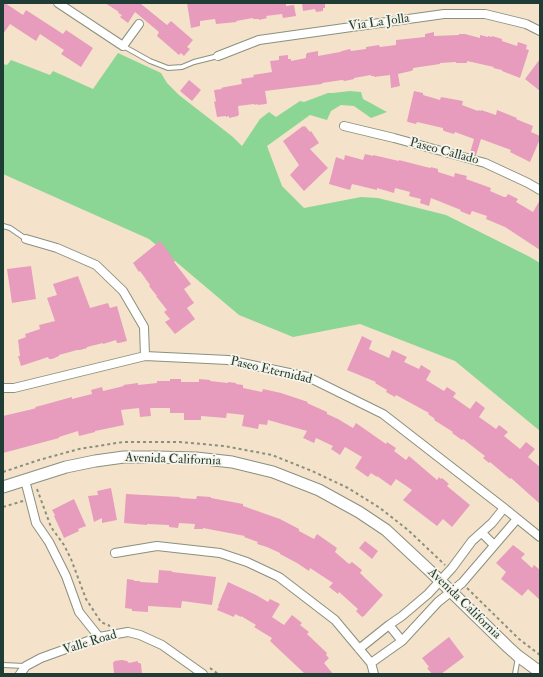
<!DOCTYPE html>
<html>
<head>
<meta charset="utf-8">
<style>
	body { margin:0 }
	#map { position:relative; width:543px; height:677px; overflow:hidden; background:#f4e3ca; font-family:"IM FELL Double Pica",serif }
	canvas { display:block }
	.frame { position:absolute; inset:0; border:4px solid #1f3d34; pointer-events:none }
</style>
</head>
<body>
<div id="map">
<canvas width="543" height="677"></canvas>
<div class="frame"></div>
</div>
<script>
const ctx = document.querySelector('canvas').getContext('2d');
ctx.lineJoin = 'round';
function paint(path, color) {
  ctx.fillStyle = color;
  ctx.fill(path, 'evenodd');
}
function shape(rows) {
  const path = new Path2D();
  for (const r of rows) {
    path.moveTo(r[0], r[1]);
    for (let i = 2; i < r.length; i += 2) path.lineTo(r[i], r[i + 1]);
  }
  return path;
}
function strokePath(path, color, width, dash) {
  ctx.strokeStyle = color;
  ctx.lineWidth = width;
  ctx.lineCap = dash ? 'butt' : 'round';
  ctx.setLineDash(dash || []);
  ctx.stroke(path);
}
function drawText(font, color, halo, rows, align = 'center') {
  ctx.font = font + ' "IM FELL Double Pica",serif';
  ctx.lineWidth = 3.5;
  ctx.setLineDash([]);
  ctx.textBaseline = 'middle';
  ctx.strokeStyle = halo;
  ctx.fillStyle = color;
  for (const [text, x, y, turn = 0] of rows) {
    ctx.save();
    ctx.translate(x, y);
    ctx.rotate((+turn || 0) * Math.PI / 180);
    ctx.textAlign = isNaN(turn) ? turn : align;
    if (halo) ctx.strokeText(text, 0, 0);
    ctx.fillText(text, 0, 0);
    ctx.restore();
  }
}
paint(shape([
	[118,53,161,73,167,83,179,95,233,137,242,146,260,119,269,112,276,117,300,101,304,102,328,93,333,93,350,91,361,92,363,99,387,112,371,118,354,106,341,105,331,111,327,120,310,115,267,146,282,186,304,208,361,197,378,198,446,215,530,257,540,263,540,431,455,361,360,324,293,337,239,315,149,239,3,174,3,64,7,65,11,60,50,75,53,71,93,89]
]), '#8bd694');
paint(shape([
	[3,3,5,3,23,15,26,10,63,34,66,30,93,48,81,67,61,54,64,50,40,34,36,41,10,24,3,34],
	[105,3,141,3,141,4,167,25,171,21,193,40,187,47,190,49,184,56,181,53,179,55,157,36,159,32,135,12,128,23,120,17,122,15,118,13,119,12],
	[187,3,286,3,286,6,294,5,296,16,283,18,282,14,266,16,267,18,259,20,259,19,253,19,253,18,236,21,237,22,216,24,215,19,200,21,200,26,191,28],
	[302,3,325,3,325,8,323,8,323,11,316,12,315,9,303,11],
	[434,32,434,36,459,35,459,34,465,34,480,38,480,35,488,37,488,36,492,37,492,36,502,39,502,41,517,46,518,42,527,45,526,49,529,50,520,78,502,71,502,70,493,68,494,67,467,61,467,63,456,63,456,62,440,63,440,64,413,68,413,70,411,71,398,74,400,86,391,88,390,75,374,77,374,76,371,76,371,75,354,78,354,79,345,81,342,80,322,83,322,84,265,91,267,103,266,104,258,105,257,104,255,105,254,104,238,106,239,115,238,115,238,116,229,118,229,116,226,117,226,116,217,117,214,101,216,102,214,90,222,89,221,88,225,87,242,84,241,79,254,77,253,75,272,72,270,61,279,60,279,56,288,55,288,59,291,59,291,61,306,58,306,54,307,54,307,53,318,51,318,56,340,52,342,51,350,49,351,51,366,49,366,47,379,45,380,47,396,45,396,40,425,37,425,34],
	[540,59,540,91,525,79],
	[189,80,201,90,192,101,180,91],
	[414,91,423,93,423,95,440,100,441,97,463,101,462,105,478,111,478,110,481,111,481,110,496,115,497,110,517,118,516,119,533,126,531,132,540,136,540,139,530,162,510,152,511,150,481,139,476,155,470,153,474,139,455,132,454,134,444,131,443,130,443,128,417,122,416,124,408,122,407,121],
	[303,126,304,127,305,126,310,132,311,131,319,143,310,149,328,168,304,191,290,175,299,165,283,141],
	[365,154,373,156,373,155,399,161,399,160,426,167,431,168,431,167,438,169,438,172,454,177,455,173,467,176,466,179,491,188,490,191,504,197,506,197,508,194,518,199,516,202,533,212,540,200,540,250,505,227,486,219,487,216,472,211,470,215,460,211,461,210,431,198,429,206,420,203,421,199,409,196,410,192,395,188,394,193,377,188,377,190,352,184,350,190,329,184,336,157,344,160,345,155,363,160],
	[160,241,171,255,170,255,175,261,174,262,191,284,184,289,194,303,187,308,195,319,175,334,165,322,170,319,164,312,167,310,156,296,157,296,149,286,150,285,140,271,139,272,133,263],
	[31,266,36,299,12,303,7,269],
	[78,276,90,308,108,303,110,308,117,306,127,341,119,343,117,343,116,340,103,344,103,343,87,347,87,348,80,350,77,350,59,355,59,356,52,359,49,359,48,357,21,366,18,356,20,356,18,340,26,337,25,334,40,329,39,325,55,321,47,298,57,295,53,284],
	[362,336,372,341,369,349,389,358,392,350,407,357,404,362,419,369,421,365,431,371,426,380,444,391,447,387,456,393,453,397,470,409,476,401,485,408,479,417,496,429,499,425,508,432,504,436,520,449,526,442,535,449,528,457,540,467,540,504,511,478,510,479,490,462,489,463,483,458,485,456,472,446,463,439,462,440,452,433,453,432,434,420,435,419,428,414,429,413,396,395,395,397,386,392,387,390,375,383,376,382,347,370],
	[170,379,181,379,181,382,199,382,199,379,210,380,210,381,228,383,228,382,236,383,236,384,243,385,243,388,262,392,263,389,281,393,308,402,307,403,327,412,327,414,338,419,353,428,356,423,386,444,387,442,396,448,394,451,406,460,409,456,437,480,439,477,441,479,442,478,449,484,447,486,470,505,452,527,443,519,437,526,403,500,412,490,396,479,391,486,377,476,377,477,371,473,368,477,355,468,362,457,345,447,340,455,331,449,333,446,316,438,314,443,303,438,307,431,268,420,267,425,259,424,258,429,242,426,244,415,227,413,226,418,201,416,201,420,184,420,184,413,170,413,170,408,150,408,151,416,140,417,139,408,121,410,124,425,95,431,95,432,79,436,78,431,59,437,59,438,3,453,3,416,33,409,36,408,35,407,43,405,72,397,72,399,92,394,91,390,102,387,103,391,124,386,123,385,138,383,138,385,157,383,157,381,170,381],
	[111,488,117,520,102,523,102,518,94,522,88,496,98,495,97,491],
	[126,494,180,497,180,498,196,499,197,496,211,497,211,498,243,504,243,506,280,519,299,529,299,531,314,539,317,534,337,548,335,552,349,564,352,562,362,570,360,573,383,595,364,616,362,617,356,611,358,609,339,592,338,594,329,587,333,583,310,568,309,571,297,563,280,554,280,553,267,547,257,544,258,542,244,537,245,536,203,528,203,529,194,529,195,524,179,523,178,528,169,527,169,525,147,524,147,525,124,523],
	[74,499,86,526,78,529,79,531,64,538,54,516,55,515,52,510],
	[365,541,378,551,372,559,359,548],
	[513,545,525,554,521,558,532,568,534,565,540,570,540,600,528,589,522,596,501,579,506,572,496,563],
	[159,570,172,571,172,572,216,577,212,605,182,601,181,608,148,606,148,612,132,611,132,609,125,608,127,579,134,580,134,581,140,581,140,582,158,583],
	[228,582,256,595,268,602,270,599,280,604,272,617,284,625,292,615,302,623,300,625,309,632,307,634,327,653,326,655,329,658,324,663,333,674,305,674,270,641,272,638,254,627,256,625,241,616,241,617,235,614,234,617,217,610,219,606,218,606],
	[449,637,464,657,441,674,432,674,427,668,429,667,422,658],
	[122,660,127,661,129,663,138,661,138,663,140,663,141,664,142,674,114,674,113,662,115,662,114,661]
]), '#e79cbd');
const lane = shape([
	[123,46,150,61,168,68,182,67,194,62,218,56],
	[3,226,10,228,26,239],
	[3,665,25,666],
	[515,674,518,657]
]);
const street = shape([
	[58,3,123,46,139,24],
	[218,56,259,40,444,14,485,14,526,24,540,31],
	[344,126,394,138,485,163,528,183,540,190],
	[26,239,57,248,96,265,123,291,144,327,145,356],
	[3,388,14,388,145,356,228,360,308,377,383,414,504,508,540,537],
	[25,480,36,523,49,542,66,576,79,612,99,637],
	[482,533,494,545],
	[115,553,157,546,220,553,247,562,279,577,335,620,371,663,374,674],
	[389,625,402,641],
	[359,649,389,625,402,616,428,594,452,568,472,541,492,523,504,508],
	[371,663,402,641,438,602,462,583,517,519],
	[20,674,26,666,41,658,99,637,128,632,140,635,162,645,203,674]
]);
const secondary = shape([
	[3,487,66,467,95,461,124,457,155,457,196,458,232,462,273,472,319,490,359,512,386,530,431,572,508,647,518,656,540,672]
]);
strokePath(lane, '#8a907f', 6);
strokePath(street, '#8a907f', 10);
strokePath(secondary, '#8a907f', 13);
strokePath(shape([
	[3,472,39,460,79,449,123,442,180,442,224,446,272,455,312,471,348,488,380,508,408,530,445,565],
	[37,489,51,527,64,545,71,559,86,599,101,622,110,626],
	[3,507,23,501],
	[467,588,519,639,540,655],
	[210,668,218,674]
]), '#8a907f', 2, [3, 3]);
strokePath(lane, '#fff', 4);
strokePath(street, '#fff', 8);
strokePath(secondary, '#fff', 11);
drawText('13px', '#1f3d34', '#f7f3e8', [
	["Via La Jolla",379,23,-8],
	["Paseo Callado",444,152,15],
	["Paseo Eternidad",271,371,13],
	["Avenida California",173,460,2],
	["Avenida California",464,604,44],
	["Valle Road",90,643,-17]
]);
</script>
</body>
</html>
